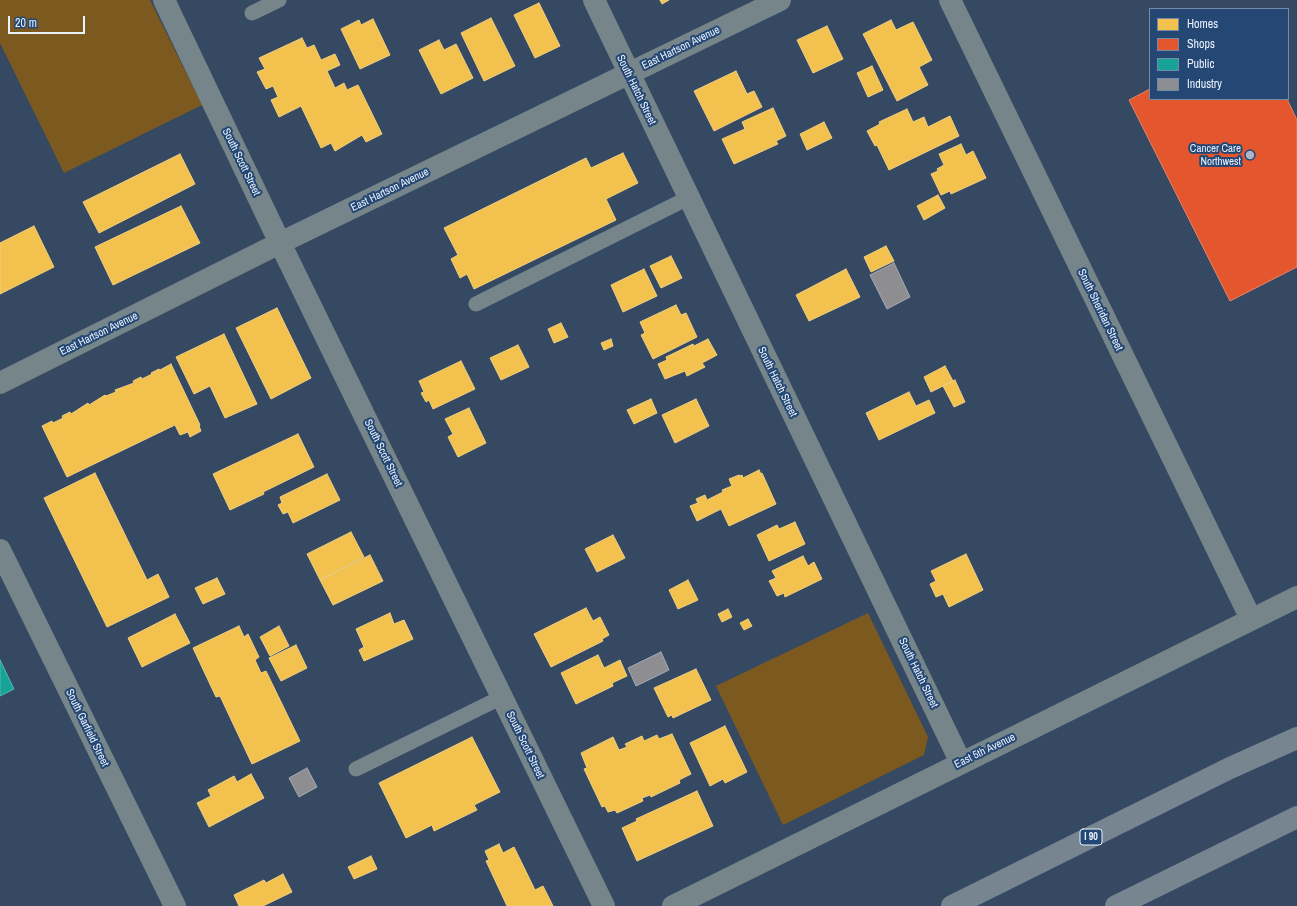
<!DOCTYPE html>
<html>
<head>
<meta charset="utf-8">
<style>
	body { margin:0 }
	#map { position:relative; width:1297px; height:906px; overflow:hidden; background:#364962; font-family:"Archivo Narrow",sans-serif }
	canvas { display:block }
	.legend { position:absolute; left:1149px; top:8px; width:140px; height:92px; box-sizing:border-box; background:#244774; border:1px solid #738bab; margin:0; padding:5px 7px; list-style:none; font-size:12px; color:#e9f1fd }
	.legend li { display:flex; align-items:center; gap:8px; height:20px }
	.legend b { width:20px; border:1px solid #738bab }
	.scale { position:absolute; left:8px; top:16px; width:77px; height:18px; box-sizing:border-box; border:2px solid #e9f1fd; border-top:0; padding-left:5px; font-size:12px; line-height:14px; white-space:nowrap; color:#e9f1fd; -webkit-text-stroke:3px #244774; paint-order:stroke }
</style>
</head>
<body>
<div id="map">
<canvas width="1297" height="906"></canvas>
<ul class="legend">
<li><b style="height:11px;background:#f2c14e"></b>Homes</li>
<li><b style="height:11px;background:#e4572e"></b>Shops</li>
<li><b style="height:11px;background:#17a398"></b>Public</li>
<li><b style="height:11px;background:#8d8d92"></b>Industry</li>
</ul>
<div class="scale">20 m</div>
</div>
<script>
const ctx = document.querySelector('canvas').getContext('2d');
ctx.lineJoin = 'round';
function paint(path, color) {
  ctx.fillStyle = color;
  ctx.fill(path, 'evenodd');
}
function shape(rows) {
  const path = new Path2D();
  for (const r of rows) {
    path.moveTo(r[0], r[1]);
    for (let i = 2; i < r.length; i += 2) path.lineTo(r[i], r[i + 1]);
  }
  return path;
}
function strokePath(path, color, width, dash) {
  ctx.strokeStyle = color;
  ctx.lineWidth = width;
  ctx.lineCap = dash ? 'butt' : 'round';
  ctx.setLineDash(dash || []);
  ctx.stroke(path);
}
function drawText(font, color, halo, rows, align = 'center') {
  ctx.font = font + ' "Archivo Narrow",sans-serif';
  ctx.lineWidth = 4;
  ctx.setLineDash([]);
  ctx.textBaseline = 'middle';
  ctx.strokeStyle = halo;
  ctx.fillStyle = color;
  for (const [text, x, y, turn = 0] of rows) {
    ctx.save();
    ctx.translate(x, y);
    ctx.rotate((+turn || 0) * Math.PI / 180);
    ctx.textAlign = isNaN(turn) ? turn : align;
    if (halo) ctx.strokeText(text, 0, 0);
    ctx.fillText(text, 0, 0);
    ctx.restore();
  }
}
paint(shape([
	[0,0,150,0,202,105,64,173,0,43],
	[868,613,928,737,924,755,783,825,716,686]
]), '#7c5a1f');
const homes = shape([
	[660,0,669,0,662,4,660,0],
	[539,3,560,46,535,58,514,15,539,3],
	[491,18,515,66,484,81,461,33,491,18],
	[373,19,390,55,360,69,341,29,359,20,361,25,373,19],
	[891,20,896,30,913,22,932,60,919,67,928,85,897,101,863,34,891,20],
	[827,26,843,59,813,73,797,40,827,26],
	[302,38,307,48,314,45,321,60,335,54,340,65,327,71,335,88,344,83,347,90,358,85,382,134,366,142,362,135,335,151,331,143,321,148,301,106,279,117,271,100,278,97,273,86,266,89,257,72,265,69,259,58,302,38],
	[439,40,444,50,456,44,473,78,441,94,419,50,439,40],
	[872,66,883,90,868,97,857,73,872,66],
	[736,71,747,94,754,91,762,107,714,131,694,91,736,71],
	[773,108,786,136,776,141,778,144,734,164,722,139,745,129,742,122,773,108],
	[907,109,913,122,924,117,928,127,950,116,959,136,889,170,877,145,875,146,867,131,880,124,879,122,907,109],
	[824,122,832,138,807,150,800,134,824,122],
	[961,144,966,155,973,151,986,178,951,194,950,191,941,195,931,174,938,171,937,169,944,165,939,154,961,144],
	[623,153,638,183,606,199,616,220,474,289,467,274,460,278,451,259,458,255,444,228,586,158,591,168,623,153],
	[180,154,195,184,99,233,83,202,180,154],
	[938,195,945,208,924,220,917,206,938,195],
	[181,206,200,243,113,285,95,247,181,206],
	[34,226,54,267,0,294,0,243,34,226],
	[886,246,894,261,871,272,864,257,886,246],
	[671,256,682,278,661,288,650,266,671,256],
	[644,269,657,296,623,312,611,285,644,269],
	[846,269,860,297,809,321,796,295,846,269],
	[676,305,681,315,686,313,697,337,653,359,641,335,645,333,640,322,676,305],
	[277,308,311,378,271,399,236,328,277,308],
	[561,323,568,337,554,343,548,329,561,323],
	[224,334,257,404,225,418,210,386,194,394,176,357,224,334],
	[611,339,613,346,604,350,601,343,611,339],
	[708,339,717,355,702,363,705,367,687,376,685,371,665,379,658,364,667,360,666,357,693,344,694,346,708,339],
	[518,345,529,367,501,380,490,358,518,345],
	[461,361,475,389,433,409,429,400,426,402,421,393,424,392,419,381,461,361],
	[171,364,200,425,199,426,201,431,190,437,188,432,180,435,175,425,67,477,42,426,52,421,53,423,63,418,62,416,70,412,71,414,88,403,89,405,105,395,106,396,116,392,115,390,134,383,133,381,141,377,142,379,152,374,151,373,159,369,160,370,171,364],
	[945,366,953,381,931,392,924,377,945,366],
	[955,380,965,402,954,407,943,386,955,380],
	[909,392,916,406,929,400,935,413,879,440,866,413,909,392],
	[651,399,657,413,634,424,627,410,651,399],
	[696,399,709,426,675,443,662,415,696,399],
	[469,408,486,443,458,457,448,437,453,434,445,419,469,408],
	[298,434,314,467,263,492,264,494,230,510,213,474,298,434],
	[759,470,761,474,762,473,776,504,729,526,721,509,697,521,690,506,698,503,696,499,705,495,707,500,723,492,722,490,732,486,729,479,739,475,740,476,742,475,743,478,759,470],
	[95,473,147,580,158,574,169,597,107,627,44,498,95,473],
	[327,474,340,500,293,523,288,512,283,514,278,505,282,503,280,497,327,474],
	[795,522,805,544,769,561,757,535,777,525,779,529,795,522],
	[351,532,364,557,320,580,307,554,351,532],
	[613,535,625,558,597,572,585,549,613,535],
	[966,554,983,590,949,607,943,594,936,597,930,584,936,581,931,571,966,554],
	[370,555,383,581,333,605,320,580,370,555],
	[803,556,808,566,814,562,822,579,785,597,784,593,777,596,769,581,776,578,772,571,803,556],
	[217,578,225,594,203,604,195,588,217,578],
	[688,580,698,600,678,609,669,590,688,580],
	[586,608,593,621,600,617,609,635,602,639,603,641,551,667,534,634,586,608],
	[728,609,732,617,722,622,718,614,728,609],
	[390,613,394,624,404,620,413,639,364,661,359,650,364,647,356,629,390,613],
	[175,614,190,643,142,667,128,638,175,614],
	[748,619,752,626,744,630,740,623,748,619],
	[239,626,244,637,248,634,259,657,255,660,261,673,266,671,300,741,252,764,220,696,216,697,193,648,239,626],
	[279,626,289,646,270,656,260,637,279,626],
	[296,645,307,668,281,681,269,658,296,645],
	[598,655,604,668,620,660,627,676,612,683,613,686,576,704,561,673,598,655],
	[696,669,711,700,673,718,672,715,668,717,654,688,696,669],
	[725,726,747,772,725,783,723,779,710,786,690,743,725,726],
	[672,734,691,774,679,780,680,783,651,797,650,795,642,798,643,801,617,813,615,810,608,812,605,806,602,807,584,769,587,768,581,753,613,737,619,750,627,747,625,744,642,736,644,741,657,735,659,739,672,734],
	[472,737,500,792,474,805,477,810,434,831,432,825,406,838,379,783,472,737],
	[251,774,264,798,209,827,197,803,211,796,208,790,234,776,237,782,251,774],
	[697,791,713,826,637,861,622,828,637,821,636,819,697,791],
	[499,844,503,853,514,847,535,890,543,886,553,906,507,906,486,861,489,860,485,851,499,844],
	[371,856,377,869,354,879,348,867,371,856],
	[283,874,292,892,263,906,239,906,234,895,264,880,266,883,283,874]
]);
paint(homes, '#f2c14e');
strokePath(homes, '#efcf82', 1);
const shops = shape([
	[1150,89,1150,99,1287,99,1297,120,1297,267,1230,301,1129,100,1150,89]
]);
paint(shops, '#e4572e');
strokePath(shops, '#e6856c', 1);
const public = shape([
	[0,660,14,689,0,696,0,660]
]);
paint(public, '#17a398');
strokePath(public, '#56bab6', 1);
const industry = shape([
	[894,263,910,297,887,309,870,275,894,263],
	[661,652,669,670,636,686,628,668,661,652],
	[307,768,317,787,299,797,289,778,307,768]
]);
paint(industry, '#8d8d92');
strokePath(industry, '#a9abb2', 1);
strokePath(shape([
	[252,13,279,0],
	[476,304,688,198],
	[356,769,502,697]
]), '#758589', 15);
strokePath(shape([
	[164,0,280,243,604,906],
	[594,0,961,763],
	[950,0,1251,619],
	[0,383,280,243,780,0],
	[0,550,175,906]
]), '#758589', 22);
strokePath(shape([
	[673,906,1297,597]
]), '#758589', 22);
strokePath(shape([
	[952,906,1230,768,1297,738],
	[1116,906,1297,817]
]), '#778591', 22);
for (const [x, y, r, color] of [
	[1250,155,5,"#aab6c7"]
]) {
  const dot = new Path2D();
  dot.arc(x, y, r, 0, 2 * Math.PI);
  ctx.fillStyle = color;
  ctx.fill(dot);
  strokePath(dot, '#244774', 1.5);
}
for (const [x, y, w] of [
	[1091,837,22]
]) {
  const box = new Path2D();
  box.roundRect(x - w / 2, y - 8, w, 16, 3);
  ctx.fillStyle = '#244774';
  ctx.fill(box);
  strokePath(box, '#e9f1fd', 1);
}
drawText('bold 10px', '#e9f1fd', null, [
	["I 90",1091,837]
]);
drawText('11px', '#e9f1fd', '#244774', [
	["East Hartson Avenue",681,48,-26],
	["South Hatch Street",636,90,64],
	["South Scott Street",241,162,64],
	["East Hartson Avenue",390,190,-26],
	["South Sheridan Street",1100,310,64],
	["East Hartson Avenue",99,334,-26],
	["South Hatch Street",777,382,64],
	["South Scott Street",383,453,64],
	["South Hatch Street",918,673,64],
	["South Garfield Street",87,728,64],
	["South Scott Street",525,745,64],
	["East 5th Avenue",985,751,-26]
]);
drawText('11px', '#e9f1fd', '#244774', [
	["Cancer Care",1241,149],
	["Northwest",1241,162]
], 'right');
</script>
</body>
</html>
